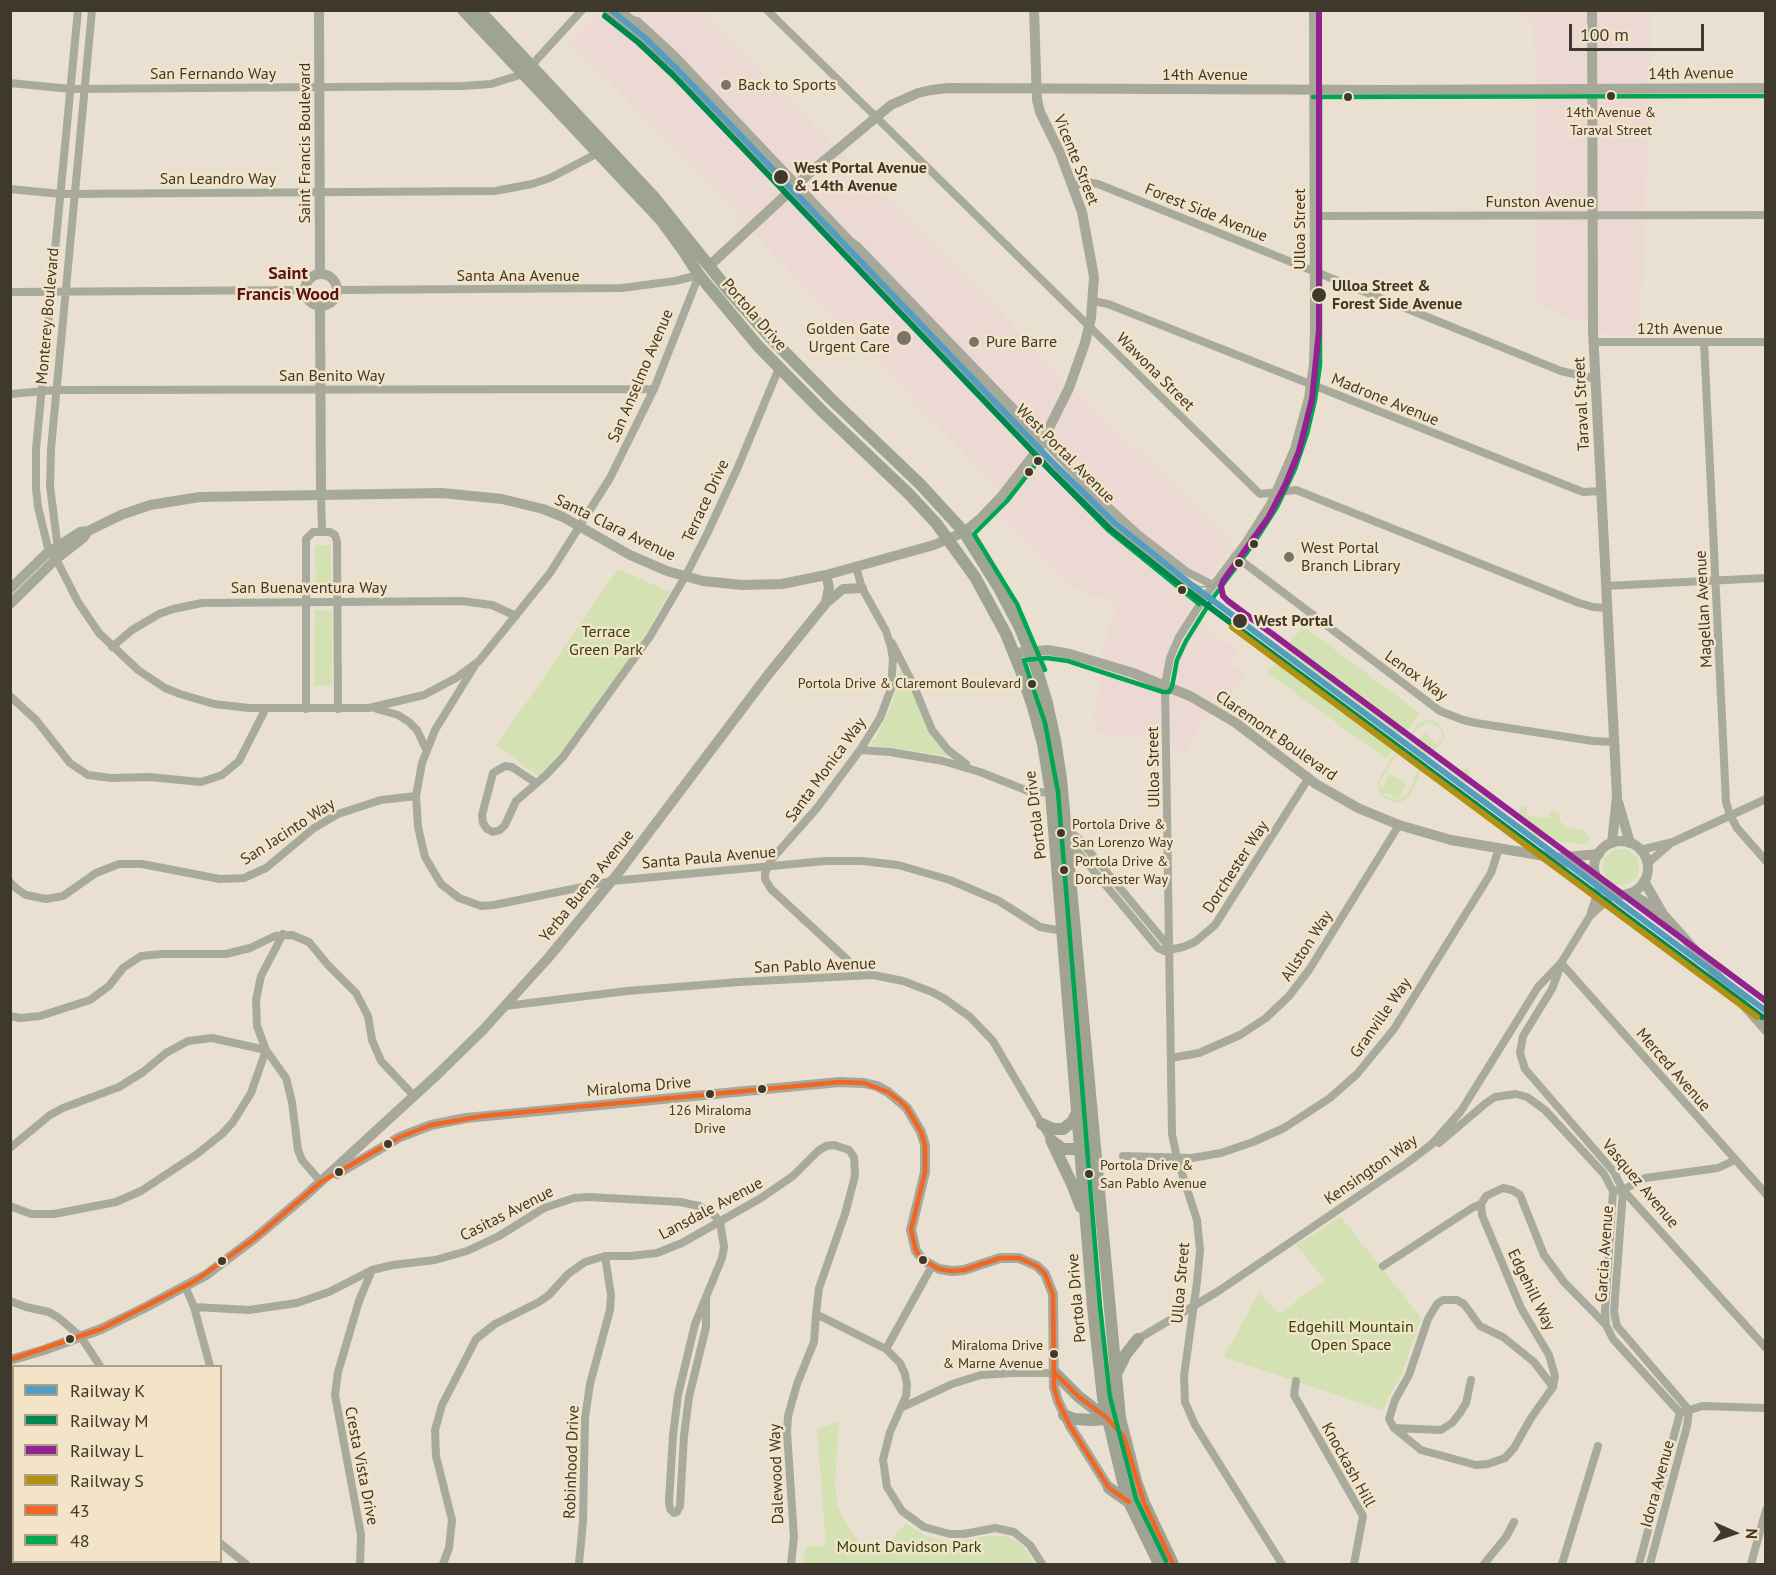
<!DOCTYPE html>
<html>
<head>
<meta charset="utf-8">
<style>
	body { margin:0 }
	#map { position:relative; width:1776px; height:1575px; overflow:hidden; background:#e9e0d1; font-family:"PT Sans",sans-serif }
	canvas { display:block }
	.frame { position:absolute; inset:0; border:12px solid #3e382d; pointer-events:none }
	.legend { position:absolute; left:12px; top:1365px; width:210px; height:198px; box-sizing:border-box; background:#f3e3c7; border:2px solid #ab9f89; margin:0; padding:8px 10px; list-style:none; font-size:18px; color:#3e382d }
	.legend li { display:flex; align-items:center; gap:12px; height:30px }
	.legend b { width:30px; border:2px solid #ab9f89 }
	.north { position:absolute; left:1704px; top:1503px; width:60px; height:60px; -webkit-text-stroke:4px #f3e3c7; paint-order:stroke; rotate:93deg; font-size:16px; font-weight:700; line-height:24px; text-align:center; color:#3e382d }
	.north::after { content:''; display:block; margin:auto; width:21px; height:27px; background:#3e382d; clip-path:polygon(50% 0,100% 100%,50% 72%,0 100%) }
	.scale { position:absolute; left:1569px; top:24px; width:135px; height:27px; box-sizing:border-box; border:3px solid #3e382d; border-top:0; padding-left:8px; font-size:18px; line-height:21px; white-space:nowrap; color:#3e382d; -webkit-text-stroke:4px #f3e3c7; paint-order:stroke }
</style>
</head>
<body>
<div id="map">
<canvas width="1776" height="1575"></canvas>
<div class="frame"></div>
<ul class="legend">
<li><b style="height:8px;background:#549dbf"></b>Railway K</li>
<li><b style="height:8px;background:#008851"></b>Railway M</li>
<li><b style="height:8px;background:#932290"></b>Railway L</li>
<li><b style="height:8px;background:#b29112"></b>Railway S</li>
<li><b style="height:8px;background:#f26522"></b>43</li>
<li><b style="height:8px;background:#00a651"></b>48</li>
</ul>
<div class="north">N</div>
<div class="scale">100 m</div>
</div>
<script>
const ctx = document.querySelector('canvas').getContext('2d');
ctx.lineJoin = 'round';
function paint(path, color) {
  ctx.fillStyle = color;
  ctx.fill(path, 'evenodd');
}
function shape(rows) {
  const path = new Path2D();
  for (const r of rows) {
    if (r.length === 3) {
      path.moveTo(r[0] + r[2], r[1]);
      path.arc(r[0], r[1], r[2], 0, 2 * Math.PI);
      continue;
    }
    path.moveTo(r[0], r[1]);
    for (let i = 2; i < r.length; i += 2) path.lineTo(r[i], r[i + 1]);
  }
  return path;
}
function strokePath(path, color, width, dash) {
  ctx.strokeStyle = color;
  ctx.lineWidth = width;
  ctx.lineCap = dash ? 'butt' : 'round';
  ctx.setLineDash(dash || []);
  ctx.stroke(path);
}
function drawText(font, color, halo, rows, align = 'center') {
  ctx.font = font + ' "PT Sans",sans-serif';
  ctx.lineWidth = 5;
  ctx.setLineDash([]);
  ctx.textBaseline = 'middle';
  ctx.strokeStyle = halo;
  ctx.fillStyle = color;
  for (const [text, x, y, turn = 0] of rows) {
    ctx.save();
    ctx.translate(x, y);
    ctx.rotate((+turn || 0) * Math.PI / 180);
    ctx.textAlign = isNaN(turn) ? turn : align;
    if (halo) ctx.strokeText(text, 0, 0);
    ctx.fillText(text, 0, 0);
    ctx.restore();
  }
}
paint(shape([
	[599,11,702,11,832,144,950,258,1063,379,1233,544,1186,613,1239,652,1230,665,1245,675,1229,699,1203,720,1183,756,1176,752,1160,735,1107,735,1096,728,1096,721,1093,718,1100,689,1102,649,1117,605,1082,590,1068,582,1002,520,997,487,570,40],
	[1521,11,1650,11,1650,73,1640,335,1611,335,1536,302,1534,19,1521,18]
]), '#ecd9d3');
paint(shape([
	[315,545,331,545,332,594,316,595],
	[618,569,670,592,632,657,568,744,539,777,497,745],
	[315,610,332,610,332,686,314,686],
	[1303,626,1420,713,1386,759,1268,673],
	[900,668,902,668,947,753,946,756,872,745,871,742,876,738,893,702],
	[1430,720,1436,721,1442,727,1444,736,1441,744,1425,762,1408,799,1398,803,1384,798,1379,791,1378,781,1391,759,1417,725,1423,721],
	[1429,722,1434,724,1440,729,1442,736,1439,743,1437,745,1425,733,1404,755,1416,767,1421,763,1407,795,1398,800,1386,796,1383,792,1399,799,1406,782,1389,774,1382,790,1380,781,1393,761,1419,727],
	[1466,769,1470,771,1466,791,1460,796,1456,795,1453,789,1456,771],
	[1473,793,1495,795,1493,805,1472,802],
	[1527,805,1526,815,1549,818,1550,811,1557,812,1560,816,1560,821,1567,828,1583,830,1591,838,1586,845,1532,837,1522,827,1523,821,1518,820,1520,807],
	[1621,867,18],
	[1341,1217,1421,1318,1400,1378,1387,1400,1383,1411,1224,1357,1259,1293,1279,1314,1325,1280,1296,1245],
	[839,1421,835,1483,837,1505,848,1528,864,1548,868,1548,877,1556,906,1523,926,1536,939,1540,953,1542,987,1536,1006,1536,1022,1544,1035,1564,803,1564,806,1546,826,1546,817,1429]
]), '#d4e1b3');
strokePath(shape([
	[78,10,36,449,36,488,38,507,49,552,56,559,78,602,99,633,138,670,165,688,180,694,214,704,249,708,369,708,424,695,456,678,479,661,550,573,610,478,654,389,699,275],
	[767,10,1260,494,1296,490,1579,603,1593,607,1608,608],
	[530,67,582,10],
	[10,83,71,89,463,86,491,84,523,74],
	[1073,186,1087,182,1098,184,1561,371,1596,379],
	[10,189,61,194,495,191,532,184,550,178,598,153],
	[1314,216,1766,215],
	[337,290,622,288,675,281,699,275],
	[10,292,305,290],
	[1093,301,1108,304,1583,492,1601,491],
	[1594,342,1766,342],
	[1704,342,1726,802,1730,815,1737,828,1766,861],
	[10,394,56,390,654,389],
	[1043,440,1090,490,1138,534,1187,572,1213,585],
	[1038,449,1113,524,1204,598],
	[321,495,322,532],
	[58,549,50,486,51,449,92,10],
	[1235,556,1440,711,1463,720,1476,723,1593,741,1614,742],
	[856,567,862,588,886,631,891,647,893,659,891,689,880,718,860,750,817,808,771,860,765,873,765,879,771,889,853,965,869,974],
	[1606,586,1766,578],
	[892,643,913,684,932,730,948,750,966,764],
	[112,647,132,630,159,614,173,609,202,603,462,601,492,605,516,616],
	[474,667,435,730,422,763,416,796,418,827,425,857,441,884,459,898,481,906,494,905,612,881,825,861,862,861,898,865,950,880,999,901,1040,927,1063,931],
	[10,696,36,720,70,763,88,775,111,778,149,777,201,782,222,775,239,761,266,708],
	[306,709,306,539,313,532,330,532,335,535,337,542,338,709],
	[377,709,398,715,409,722,417,730,426,749],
	[860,750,890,752,943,761,980,772,1028,791,1051,793],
	[536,783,512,767,505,766,493,773,482,815,483,823,487,829,493,832,500,830,505,825,516,801,545,776,563,757,649,638,685,577,707,534,738,467,779,368],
	[1066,828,1079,839,1170,948],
	[1068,848,1078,852,1158,948,1164,951,1183,947,1195,942,1215,925,1308,779],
	[1640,850,1673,842,1766,799],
	[1647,864,1671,843],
	[10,882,17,889,26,895,46,899,63,896,96,873,119,864,142,864,220,879,244,878,266,868,314,828,338,814,381,800,416,796],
	[1591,915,1614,894],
	[283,934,261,976,256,1000,257,1026,266,1050,286,1078,292,1102,298,1150,302,1160,321,1182],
	[1561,963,1766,1194],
	[1561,965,1552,989,1523,1036,1520,1053,1525,1069,1614,1172,1623,1190,1766,1348],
	[505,1006,627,991,739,982,873,975,903,981,932,992,945,999,970,1017,993,1041,1051,1140],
	[10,1016,20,1018,40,1016,90,1000,109,986,123,968,141,956,162,954,226,954,250,948,275,936,292,935,309,942,328,965,356,993,368,1016,372,1040,381,1061,414,1096],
	[1171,1058,1199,1053,1240,1035,1266,1018,1289,996,1309,970,1399,825],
	[1439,1143,1486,1103,1495,1097,1516,1094,1527,1097,1545,1110,1604,1174,1613,1191,1605,1311,1606,1325,1613,1339,1680,1413],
	[10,1148,50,1115,63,1108,119,1087,143,1072,166,1053,188,1041,212,1038,266,1050,251,1093,233,1122,222,1134,197,1154,141,1191,116,1202,54,1214,31,1214,10,1206],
	[1123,1156,1192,1158,1221,1153,1253,1142,1284,1128,1330,1098,1357,1074,1394,1029,1491,873,1499,848],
	[1623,1190,1614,1312,1617,1326,1689,1410,1687,1426,1650,1564],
	[1613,1191,1623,1190,1645,1178,1718,1168,1735,1160],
	[1383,1266,1472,1208,1481,1204],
	[185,1286,194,1307,210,1366],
	[10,1301,26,1307,49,1312,59,1318,81,1337,100,1366],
	[194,1307,249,1310,297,1303,329,1292,372,1270,393,1265,435,1260,467,1251,499,1236,544,1208,574,1198,589,1197,680,1202,699,1206,715,1216,720,1222,724,1247,722,1258,695,1324,678,1395,673,1435,669,1501,670,1509,674,1513,677,1512,680,1506,684,1436,689,1397,706,1327,706,1298],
	[1138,1339,1217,1292,1407,1163,1432,1144,1461,1111,1538,987,1561,963,1590,916,1600,884],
	[886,1349,932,1266],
	[1296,1381,1294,1395,1363,1516,1354,1564],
	[1553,1387,1534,1362,1503,1337,1480,1326,1464,1304,1457,1300,1443,1300,1437,1304,1428,1319,1409,1375,1395,1400,1389,1419,1394,1428,1421,1450,1476,1465,1488,1464,1505,1458,1514,1448,1531,1418,1553,1387,1555,1376,1549,1355,1521,1308,1482,1215,1481,1204,1486,1196,1503,1188,1512,1190,1520,1195,1544,1255,1564,1282,1606,1325],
	[903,1407,952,1384,981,1375,1012,1373,1055,1373],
	[1684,1412,1702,1406,1766,1408],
	[1394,1428,1441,1430,1452,1423,1460,1413,1466,1403,1471,1380],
	[10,1477,14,1475],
	[220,1543,246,1564],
	[107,1562,109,1564],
	[203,1562,204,1564],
	[67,1564,72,1562],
	[360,1564,361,1535,335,1395,338,1372,359,1301,372,1270],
	[443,1564,449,1548,452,1520,436,1456,435,1430,442,1405,476,1339,495,1324,539,1302,549,1295,568,1274,585,1262,605,1256,631,1256,657,1253,682,1243,761,1198,793,1176,818,1151,826,1146,834,1145,849,1150,854,1157,855,1176,845,1214,819,1288,816,1314,886,1349,900,1363,905,1374,907,1385,906,1396,890,1432,883,1460,887,1487,902,1511,924,1527,950,1534,964,1534,995,1528,1014,1532,1030,1545,1042,1564],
	[579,1564,583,1521,585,1418,590,1384,610,1310,611,1295,605,1256],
	[791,1564,794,1537,787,1432,788,1416,797,1384,814,1342,816,1314],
	[1282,1564,1195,1425,1185,1402,1184,1376,1197,1282,1200,1250,1197,1220,1177,1158,1172,1134,1165,685,1170,658,1179,637,1206,595,1246,542,1270,504,1294,449,1308,398,1313,364,1314,329,1313,10],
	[1484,1564,1506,1537,1514,1522],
	[1562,1564,1598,1446],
	[1639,1564,1680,1413],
	[1751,1564,1766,1510]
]), '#a8aa9c', 8);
strokePath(shape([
	[319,10,320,274],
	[607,10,654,49,730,129],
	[619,10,632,21,637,22,674,56,849,241,856,246,1043,440],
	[1592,10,1593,331,1617,796,1612,843],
	[727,125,737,133,790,191,1038,449],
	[709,266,814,169,891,105,918,93,931,90,948,88,1386,90,1766,88],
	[321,290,16],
	[320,307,321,495],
	[10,589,46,554,80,532,88,531,121,515,150,505,200,497,442,493,502,499,543,509,563,517,630,555,667,571,703,581,742,585,782,584,826,575,934,545,964,532,981,518,1002,496,1039,448,1069,388,1085,343,1091,318,1094,277,1082,212,1060,153,1040,112,1037,100,1034,10],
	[826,603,843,589,862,588],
	[10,604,56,559,83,538,88,531],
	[1014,653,1047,650,1070,654,1133,673,1190,696,1236,723,1316,784,1358,808,1399,825,1451,840,1556,858,1599,854],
	[1618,802,1630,843],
	[1621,868,27],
	[1562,860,1595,873],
	[1644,881,1663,914,1766,1030],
	[1630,893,1660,912],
	[337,1174,400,1137,431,1125,466,1118,839,1082,864,1083,877,1086,888,1092,907,1108,921,1132,925,1145,925,1172,911,1230,916,1251,923,1260,939,1269,952,1271,964,1270,1000,1258,1019,1258,1037,1266,1045,1274,1053,1294,1054,1387,1058,1401,1070,1426,1109,1488],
	[10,1360,44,1350,101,1329,142,1309,206,1275,255,1238,305,1196,438,1074,483,1030,549,957,619,872,767,676,826,603,829,587,826,575]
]), '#a6a99a', 10);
strokePath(shape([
	[463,10,661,220,685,253,699,275,758,346,822,411,909,494,936,523,975,577,1006,634,1021,671,1033,707,1043,744,1051,793,1093,1307,1103,1398,1123,1482,1129,1502,1159,1564],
	[479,10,654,197,729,291,770,337,831,399,920,484,964,532,999,588,1020,628,1036,667,1047,703,1055,740,1061,779,1120,1418,1136,1481,1144,1503,1173,1564],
	[1042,1124,1053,1129,1063,1129,1072,1122,1077,1113],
	[1051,1140,1072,1184,1081,1207],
	[1052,1141,1063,1149,1088,1149],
	[1117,1372,1126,1354,1138,1339],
	[1055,1373,1079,1397,1109,1420],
	[1064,1415,1074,1419,1094,1420,1103,1419,1111,1415],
	[1109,1488,1129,1502]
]), '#9fa391', 12);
strokePath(shape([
	[1187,581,1200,587,1212,586,1220,579,1229,568]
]), '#a1a296', 1.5);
strokePath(shape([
	[10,1360,101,1329,195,1281,255,1238,321,1182,400,1137,431,1125,483,1116,839,1082,864,1083,888,1092,899,1100,907,1108,921,1132,925,1145,925,1172,911,1230,916,1251,923,1260,939,1269,952,1271,964,1270,1000,1258,1019,1258,1037,1266,1045,1274,1053,1294,1054,1387,1058,1401,1070,1426,1109,1488,1129,1502],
	[1055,1373,1079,1397,1107,1418,1124,1437,1144,1503,1173,1564]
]), '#f26522', 4.5);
strokePath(shape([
	[1313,97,1766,96],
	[1045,670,1017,604,974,534,1007,501,1039,460,1108,530,1199,604],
	[1166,1561,1136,1499,1110,1397,1100,1306,1058,792,1045,723,1024,660,1047,658,1068,661,1163,692,1169,692,1172,687,1177,660,1186,641,1212,599,1252,546,1277,507,1295,469,1307,434,1315,400,1320,365,1320,90]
]), '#00a651', 4.5);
strokePath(shape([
	[611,10,644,37,679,71,1058,468,1115,523,1192,585,1766,1011]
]), '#549dbf', 6);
strokePath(shape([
	[605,16,639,43,674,76,1053,473,1110,529,1188,591,1762,1017]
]), '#008851', 6);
strokePath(shape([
	[1319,10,1319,330,1312,399,1299,451,1286,483,1268,518,1223,581,1221,586,1223,596,1228,601,1766,1001]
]), '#932290', 6);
strokePath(shape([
	[1232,627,1757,1017]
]), '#b29112', 6);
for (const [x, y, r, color] of [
	[726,85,6,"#7a7366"],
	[1611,96,5,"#3e382d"],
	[1348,97,5,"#3e382d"],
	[781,177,8,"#3e382d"],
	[1319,295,8,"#3e382d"],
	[904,338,8,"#7a7366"],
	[974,342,6,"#7a7366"],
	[1038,461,5,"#3e382d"],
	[1029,472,5,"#3e382d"],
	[1254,544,5,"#3e382d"],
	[1289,557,6,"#7a7366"],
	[1239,563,5,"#3e382d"],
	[1182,590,5,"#3e382d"],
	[1240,621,8,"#3e382d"],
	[1032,684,5,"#3e382d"],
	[1061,833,5,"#3e382d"],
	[1064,870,5,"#3e382d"],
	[762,1089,5,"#3e382d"],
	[710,1094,5,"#3e382d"],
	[388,1144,5,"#3e382d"],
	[339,1172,5,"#3e382d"],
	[1089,1174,5,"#3e382d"],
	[923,1260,5,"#3e382d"],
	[222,1261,5,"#3e382d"],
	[70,1339,5,"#3e382d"],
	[1054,1354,5,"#3e382d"]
]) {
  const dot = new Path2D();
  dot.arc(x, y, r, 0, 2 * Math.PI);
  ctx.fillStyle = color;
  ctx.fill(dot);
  strokePath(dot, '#f3e3c7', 2);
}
drawText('14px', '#3e382d', '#f3e3c7', [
	["14th Avenue &",1611,113,"center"],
	["Taraval Street",1611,131,"center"],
	["Portola Drive & Claremont Boulevard",1021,684,"right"],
	["Portola Drive &",1072,825],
	["San Lorenzo Way",1072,843],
	["Portola Drive &",1075,862],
	["Dorchester Way",1075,880],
	["126 Miraloma",710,1111,"center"],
	["Drive",710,1129,"center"],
	["Portola Drive &",1100,1166],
	["San Pablo Avenue",1100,1184],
	["Miraloma Drive",1043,1346,"right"],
	["& Marne Avenue",1043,1364,"right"]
], 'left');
drawText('16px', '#3e382d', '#f3e3c7', [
	["San Fernando Way",213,74],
	["14th Avenue",1691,74,-1],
	["14th Avenue",1205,75],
	["Saint Francis Boulevard",305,143,-90],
	["Vicente Street",1076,160,68],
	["San Leandro Way",218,179],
	["Funston Avenue",1540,202],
	["Forest Side Avenue",1206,213,22],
	["Ulloa Street",1300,229,-90],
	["Santa Ana Avenue",518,276],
	["Portola Drive",754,315,49],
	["Monterey Boulevard",48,316,-85],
	["12th Avenue",1680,329],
	["Wawona Street",1155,372,45],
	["San Benito Way",332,376],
	["San Anselmo Avenue",641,376,-67],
	["Madrone Avenue",1385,400,22],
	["Taraval Street",1582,404,-93],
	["West Portal Avenue",1065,454,45],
	["Terrace Drive",706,501,-65],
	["Santa Clara Avenue",615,528,26],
	["San Buenaventura Way",309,588],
	["Magellan Avenue",1704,609,-93],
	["Lenox Way",1416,676,36],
	["Claremont Boulevard",1276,736,35],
	["Ulloa Street",1154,767,-91],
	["Santa Monica Way",826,770,-54],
	["Portola Drive",1036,815,-97],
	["San Jacinto Way",288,832,-33],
	["Santa Paula Avenue",709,858,-5],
	["Dorchester Way",1236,867,-57],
	["Yerba Buena Avenue",587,886,-51],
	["Allston Way",1307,946,-57],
	["San Pablo Avenue",815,966,-2],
	["Granville Way",1381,1018,-55],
	["Merced Avenue",1673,1070,49],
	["Miraloma Drive",639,1087,-5],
	["Kensington Way",1371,1170,-35],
	["Vasquez Avenue",1640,1184,50],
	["Lansdale Avenue",711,1209,-28],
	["Casitas Avenue",507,1214,-27],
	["Garcia Avenue",1605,1254,-86],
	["Ulloa Street",1181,1283,-85],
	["Edgehill Way",1531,1290,64],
	["Portola Drive",1077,1298,-95],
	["Robinhood Drive",572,1462,-88],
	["Knockash Hill",1348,1465,61],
	["Cresta Vista Drive",361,1466,79],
	["Dalewood Way",777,1474,-92],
	["Idora Avenue",1658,1484,-75]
]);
drawText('16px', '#3e382d', '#f3e3c7', [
	["Back to Sports",738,85],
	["Golden Gate",890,329,"right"],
	["Urgent Care",890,347,"right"],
	["Pure Barre",986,342],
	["West Portal",1301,548],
	["Branch Library",1301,566]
], 'left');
drawText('bold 16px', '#3e382d', '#f3e3c7', [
	["West Portal Avenue",794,168],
	["& 14th Avenue",794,186],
	["Ulloa Street &",1332,286],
	["Forest Side Avenue",1332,304],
	["West Portal",1254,621]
], 'left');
drawText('16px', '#31430f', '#f3e3c7', [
	["Terrace",606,632],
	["Green Park",606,650],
	["Edgehill Mountain",1351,1327],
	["Open Space",1351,1345],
	["Mount Davidson Park",909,1547]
]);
drawText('bold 18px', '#591419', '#f3e3c7', [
	["Saint",288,274],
	["Francis Wood",288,295]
]);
</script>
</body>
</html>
